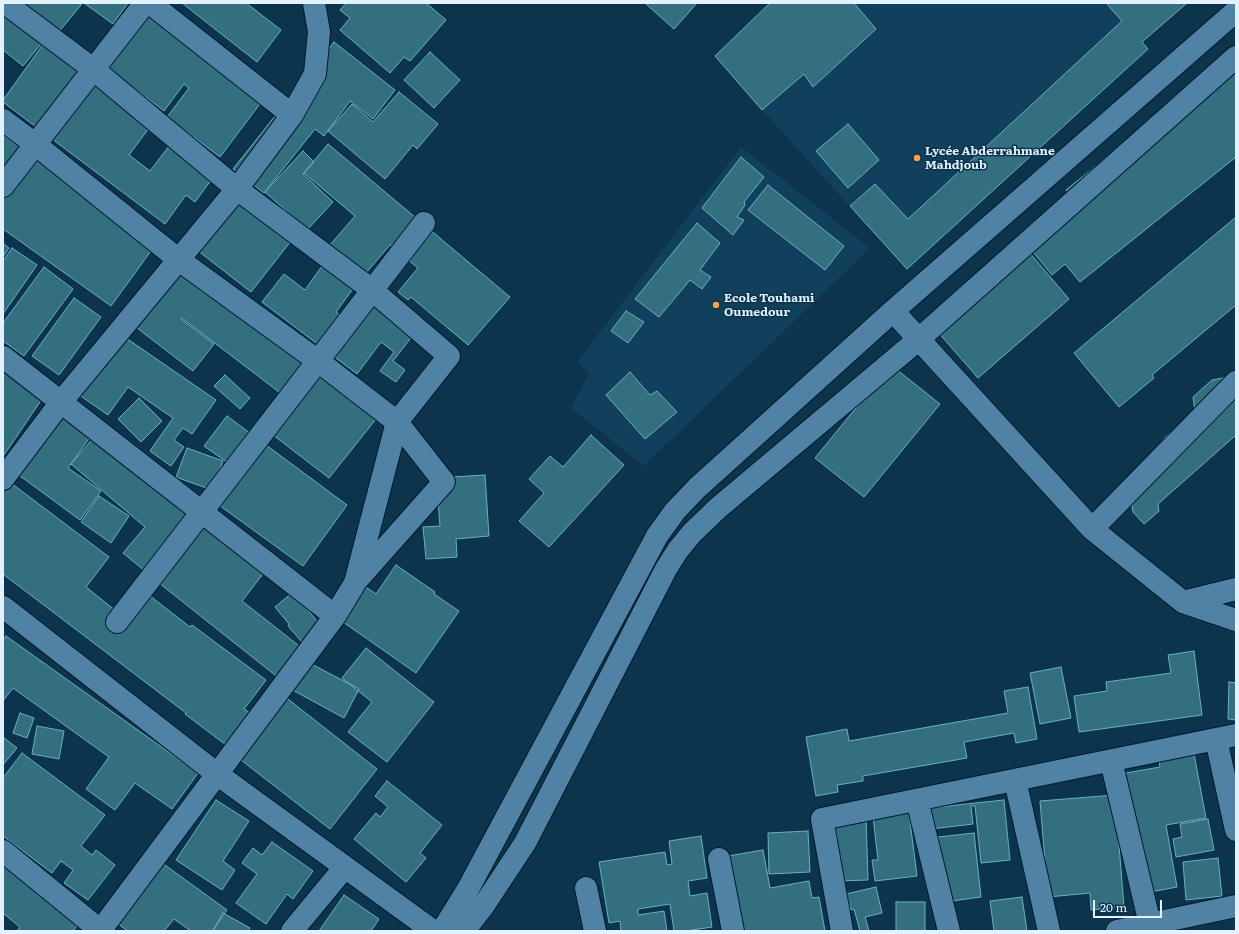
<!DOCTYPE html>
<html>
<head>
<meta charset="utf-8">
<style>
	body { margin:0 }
	#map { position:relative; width:1239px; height:934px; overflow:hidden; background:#0c344c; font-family:Literata,serif }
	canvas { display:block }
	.frame { position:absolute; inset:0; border:4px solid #e3f2fe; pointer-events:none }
	.scale { position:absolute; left:1093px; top:900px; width:69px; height:18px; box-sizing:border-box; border:2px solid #e3f2fe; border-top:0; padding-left:5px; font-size:12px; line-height:14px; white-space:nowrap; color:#e3f2fe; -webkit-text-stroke:3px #0c344c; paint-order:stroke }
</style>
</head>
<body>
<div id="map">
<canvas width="1239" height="934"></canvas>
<div class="frame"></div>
<div class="scale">20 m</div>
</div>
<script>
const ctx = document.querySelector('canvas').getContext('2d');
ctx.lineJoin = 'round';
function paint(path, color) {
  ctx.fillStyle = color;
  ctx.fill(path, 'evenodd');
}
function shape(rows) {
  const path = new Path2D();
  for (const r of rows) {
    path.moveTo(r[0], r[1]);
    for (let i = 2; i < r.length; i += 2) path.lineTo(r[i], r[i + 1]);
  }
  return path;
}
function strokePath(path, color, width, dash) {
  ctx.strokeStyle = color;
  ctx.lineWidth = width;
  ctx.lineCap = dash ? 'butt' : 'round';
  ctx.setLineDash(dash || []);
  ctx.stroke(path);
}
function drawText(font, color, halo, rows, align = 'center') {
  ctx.font = font + ' Literata,serif';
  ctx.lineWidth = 3;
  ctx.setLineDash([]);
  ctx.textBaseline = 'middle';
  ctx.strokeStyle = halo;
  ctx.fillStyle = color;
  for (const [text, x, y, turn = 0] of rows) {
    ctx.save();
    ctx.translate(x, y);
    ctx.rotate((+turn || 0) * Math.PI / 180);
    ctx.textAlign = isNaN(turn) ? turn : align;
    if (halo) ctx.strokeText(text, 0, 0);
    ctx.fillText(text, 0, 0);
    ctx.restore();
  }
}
paint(shape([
	[770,3,1187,3,1142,41,1148,49,907,269,762,110,715,56],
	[741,147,870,248,644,466,571,408,589,373,577,362]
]), '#10405b');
const building = shape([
	[19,3,79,3,81,5,57,34,19,3],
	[84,3,128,3,113,24,84,3],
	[182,3,246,3,281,30,257,62,182,3],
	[346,3,426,3,446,20,410,61,404,57,390,73,340,30,350,18,340,10,346,3],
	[645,3,697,3,674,29,645,3],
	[770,3,854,3,876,29,813,87,804,74,762,110,715,56,770,3],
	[1106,3,1187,3,1142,42,1148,49,907,269,850,206,875,184,908,219,1122,21,1106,3],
	[3,4,46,38,23,66,3,50,3,4],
	[146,7,265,97,220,157,167,117,189,88,184,84,164,111,102,64,146,7],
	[47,39,155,120,129,155,150,171,176,137,219,169,195,202,186,195,165,224,3,102,3,100,47,39],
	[334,42,395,90,373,119,350,101,324,136,315,129,264,193,233,169,334,42],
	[430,52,460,80,434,108,404,80,430,52],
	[1236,68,1236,157,1080,282,1065,264,1052,275,1029,247,1078,206,1066,190,1142,129,1236,68],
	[399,92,438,124,417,149,413,145,385,179,328,131,352,104,373,122,399,92],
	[848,124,879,160,848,188,816,151,848,124],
	[3,135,156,244,111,306,3,229,3,135],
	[328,144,510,297,468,345,411,297,408,300,398,292,418,268,390,245,365,274,330,245,355,216,304,173,328,144],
	[303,151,314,162,303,174,333,202,307,230,265,192,303,151],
	[741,157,764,177,744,202,745,205,737,217,744,220,733,235,702,208,741,157],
	[768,185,844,246,825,270,748,210,768,185],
	[225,188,298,232,251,292,188,243,225,188],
	[1236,217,1236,305,1152,375,1154,378,1119,407,1074,353,1236,217],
	[697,223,720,243,700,270,711,277,702,289,690,280,659,317,635,299,697,223],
	[3,243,9,248,3,257,3,243],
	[12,248,37,265,3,314,3,261,12,248],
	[1029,252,1069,299,978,378,937,331,1029,252],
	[327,259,358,282,336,312,345,319,369,288,420,326,393,361,405,370,396,382,380,371,394,352,381,342,357,374,262,302,284,274,305,290,327,259],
	[174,262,376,419,329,478,273,435,296,405,182,318,181,319,214,344,193,371,128,321,174,262],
	[44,267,73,289,24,356,3,341,3,323,44,267],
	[74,298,101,317,59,375,32,356,74,298],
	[626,311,644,322,628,343,611,331,626,311],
	[110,327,216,400,192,434,183,428,174,440,184,447,171,466,150,451,173,418,128,387,108,415,75,392,110,327],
	[3,360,44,396,4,455,3,454,3,360],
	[891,365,940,404,864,497,815,458,891,365],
	[1236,370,1236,435,1158,504,1159,511,1144,524,1133,512,1131,501,1169,466,1164,438,1195,411,1193,397,1212,380,1228,377,1236,370],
	[630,372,650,395,657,391,677,412,645,439,606,395,630,372],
	[225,375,250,398,240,409,214,386,225,375],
	[139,398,162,421,141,442,118,419,139,398],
	[58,407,93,433,68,468,101,491,80,520,12,470,58,407],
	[227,416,347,505,303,566,212,500,235,468,204,446,227,416],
	[591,435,624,465,549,547,519,521,544,493,529,479,550,456,563,467,591,435],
	[95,436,191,516,145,571,123,553,145,527,71,464,95,436],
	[187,448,223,461,212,490,176,477,187,448],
	[485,475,489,536,456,539,457,557,426,559,423,527,440,526,436,478,485,475],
	[7,480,109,557,86,587,116,611,136,585,190,627,192,625,266,680,244,709,250,713,226,745,185,714,186,713,3,574,3,486,7,480],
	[99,496,129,516,111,543,81,522,99,496],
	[201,519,266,570,242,601,303,649,280,679,154,579,201,519],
	[396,565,435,592,434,594,459,611,416,673,333,615,357,581,376,594,396,565],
	[293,592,326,632,307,648,288,626,289,624,275,607,293,592],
	[6,636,198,773,172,809,135,783,115,810,86,789,109,757,13,688,3,701,3,640,6,636],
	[366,648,434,702,387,762,348,732,372,702,342,678,366,648],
	[1194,651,1202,715,1079,732,1074,696,1107,691,1106,682,1171,673,1168,655,1194,651],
	[302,659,359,689,344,718,287,687,302,659],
	[1061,667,1071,718,1040,724,1030,673,1061,667],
	[1229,682,1236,683,1236,720,1228,719,1229,682],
	[1028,687,1037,739,1016,743,1014,733,964,742,967,758,863,776,863,781,837,785,838,792,816,796,806,737,847,729,849,741,1008,713,1004,691,1028,687],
	[284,696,377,769,330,829,232,753,284,696],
	[20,713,34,718,27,738,13,733,20,713],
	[37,726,64,731,59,759,32,754,37,726],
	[3,737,17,748,3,765,3,737],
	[1192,743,1206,818,1166,825,1177,887,1145,893,1115,775,1160,767,1157,749,1192,743],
	[22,753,105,815,81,846,92,855,96,850,115,865,88,900,64,883,73,870,61,861,52,873,3,836,3,778,22,753],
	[387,781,442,825,420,853,426,858,406,882,354,839,376,813,380,817,388,807,375,796,387,781],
	[1115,795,1124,907,1091,910,1090,893,1048,897,1040,801,1115,795],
	[216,800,249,821,223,861,235,870,222,890,176,860,216,800],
	[1004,800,1010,860,981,863,975,806,971,806,973,824,931,829,929,808,1004,800],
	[909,813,917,876,875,881,872,860,878,860,873,817,909,813],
	[866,816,868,880,838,881,837,835,824,835,823,818,866,816],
	[1208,819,1214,850,1176,857,1173,839,1182,837,1180,824,1208,819],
	[808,831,810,872,769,874,768,833,808,831],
	[974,833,981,897,945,902,938,837,974,833],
	[701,836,707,878,688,881,690,896,707,893,712,927,686,931,674,931,670,904,638,909,638,915,664,911,667,931,621,931,620,921,609,923,599,862,665,852,667,865,672,864,669,841,701,836],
	[272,842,313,871,293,899,287,894,266,924,236,903,257,874,242,863,253,848,262,855,272,842],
	[763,850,770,888,809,881,812,898,819,897,825,931,741,931,728,856,763,850],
	[1218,858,1222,896,1186,900,1183,862,1218,858],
	[158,860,227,910,212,931,191,931,174,919,164,931,128,931,118,924,158,860],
	[3,862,78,925,73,931,17,931,20,927,3,913,3,862],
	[876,887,882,913,865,917,869,931,860,931,854,909,851,910,846,894,876,887],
	[344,895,379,919,371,931,319,931,344,895],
	[1022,897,1027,931,994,931,990,901,1022,897],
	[896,902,925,902,925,931,896,931,896,902],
	[223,913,250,928,248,931,213,931,223,913]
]);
paint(building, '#346f80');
strokePath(building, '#6ab0c5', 1);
const minor = shape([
	[5,3,93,69,237,189,372,290,449,356,397,422,355,583,335,616,100,931],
	[150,3,292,115],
	[3,120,35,144,179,260,318,361,397,422,444,482,358,579],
	[3,186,145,3],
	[893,311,1092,529,1183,602,1236,589],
	[3,357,335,616],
	[3,479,61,402,237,189,292,115,315,74,319,32,314,3],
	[1092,529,1236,382],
	[1183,602,1236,620],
	[3,607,217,774,433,931],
	[117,622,424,223],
	[1216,739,1236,830],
	[1111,761,1150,924],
	[1015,780,1049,931],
	[917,800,949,931],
	[3,851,101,931],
	[719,859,733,931],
	[586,888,595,931],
	[292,931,345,867],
	[442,931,468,889,657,536,675,511,697,488,893,311,1236,11],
	[464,931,484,905,525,843,666,569,678,550,692,533,718,508,919,339,1236,57],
	[842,931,822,819,1236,735],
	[1117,931,1236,906]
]);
strokePath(minor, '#011b2b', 24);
strokePath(minor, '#5082a5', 22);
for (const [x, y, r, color] of [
	[917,158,4,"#fa9f4e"],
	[716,305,4,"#fa9f4e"]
]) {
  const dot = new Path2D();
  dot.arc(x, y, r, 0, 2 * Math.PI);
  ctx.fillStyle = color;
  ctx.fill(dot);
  strokePath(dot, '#0c344c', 1.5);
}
drawText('bold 12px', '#e3f2fe', '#0c344c', [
	["Lycée Abderrahmane",925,151],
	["Mahdjoub",925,165],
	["Ecole Touhami",724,298],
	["Oumedour",724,312]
], 'left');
</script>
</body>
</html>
